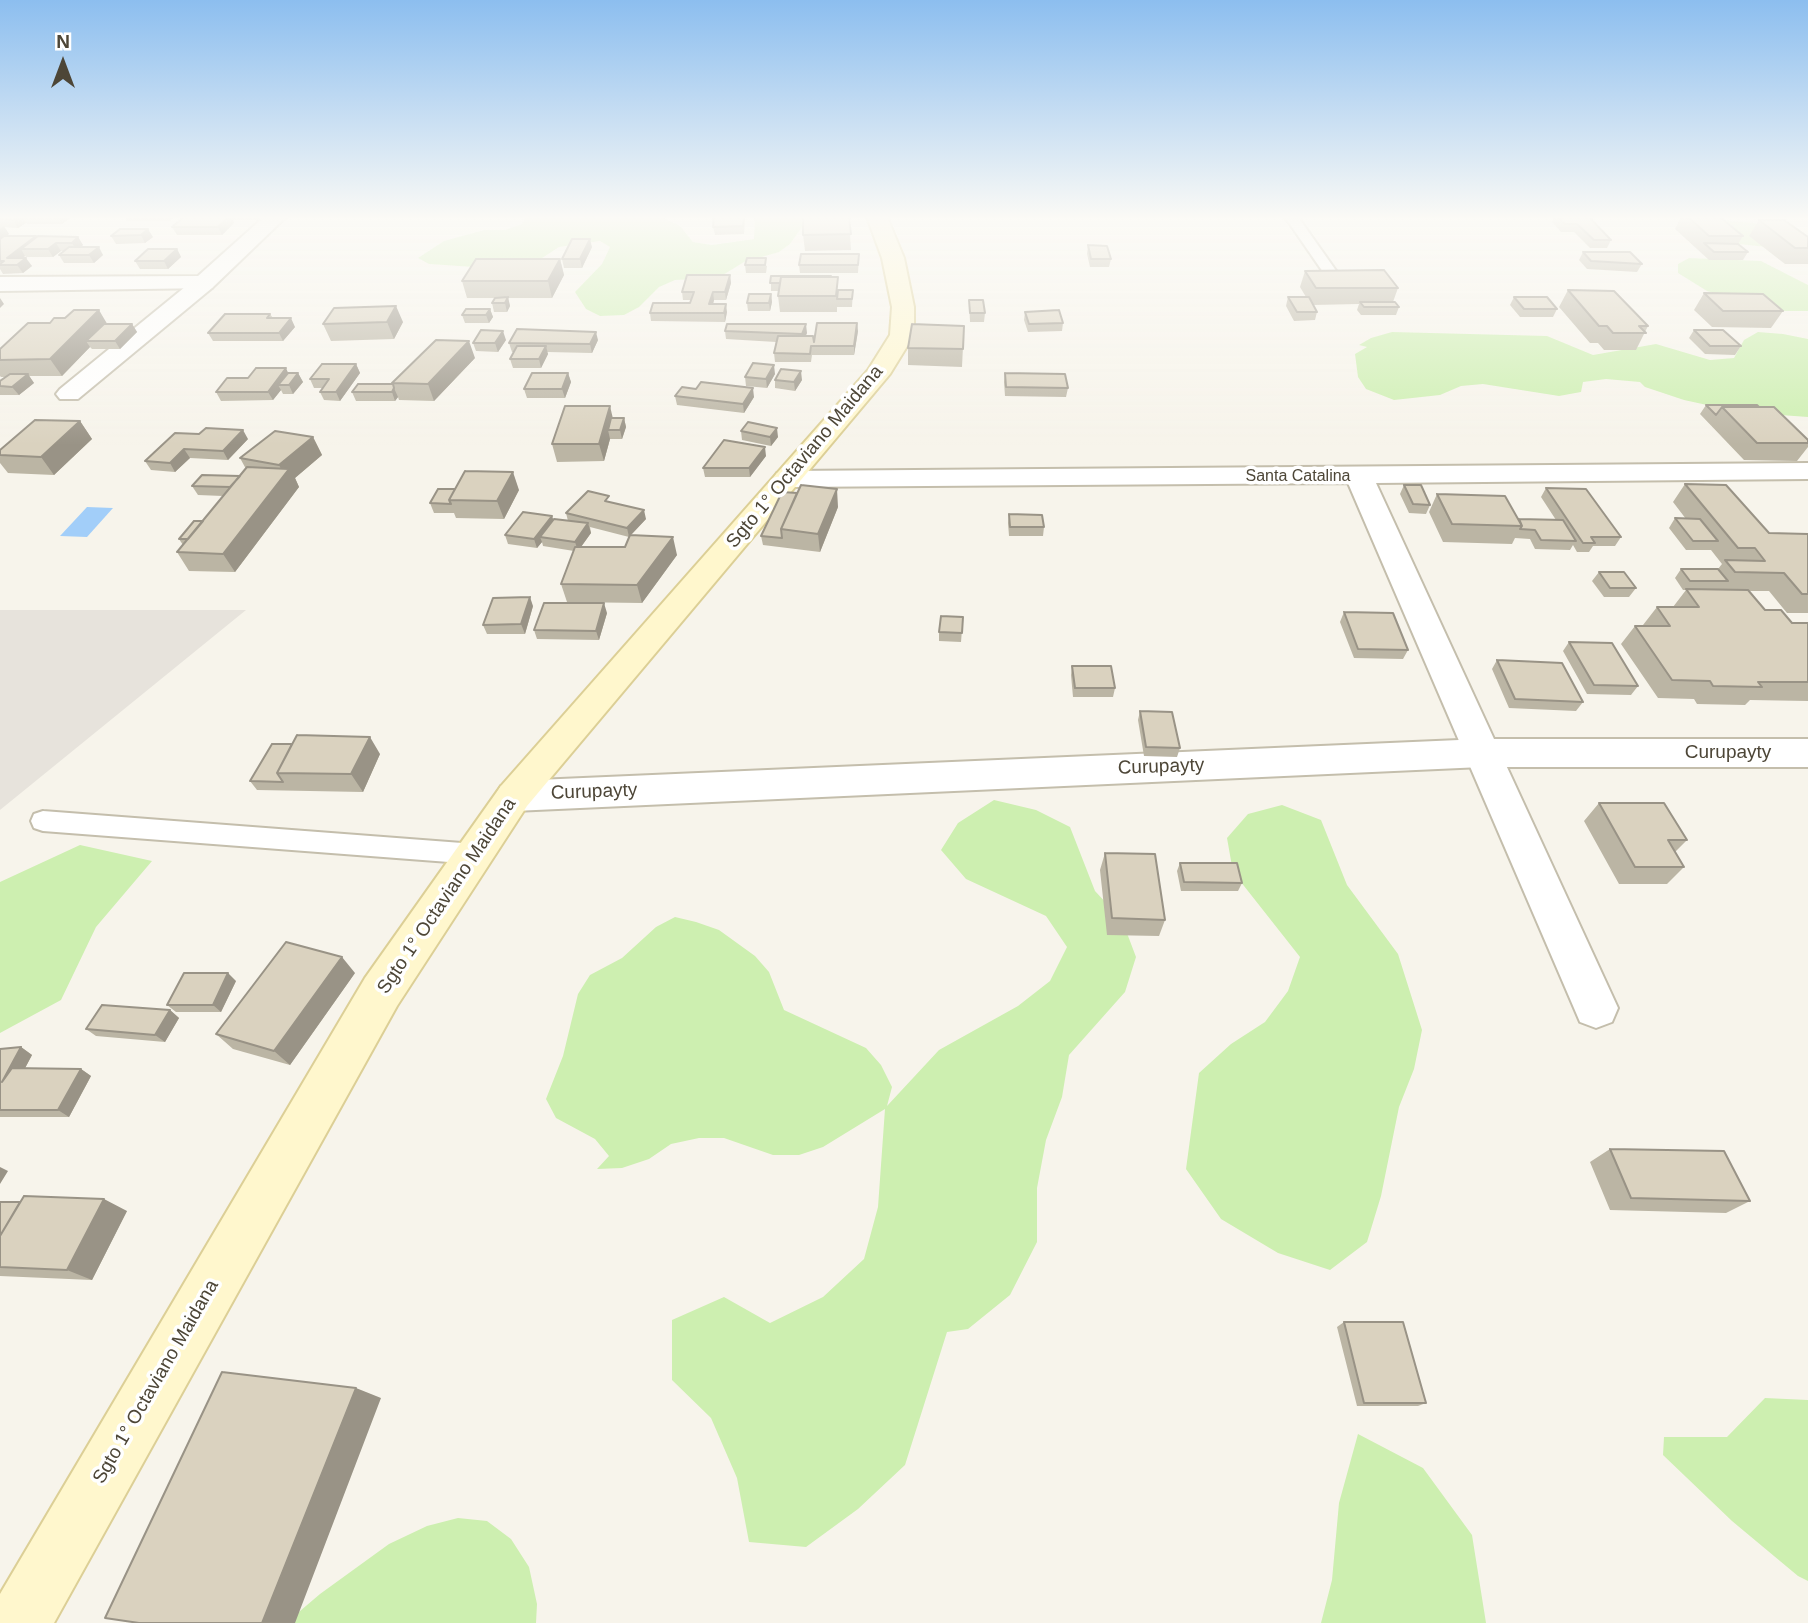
<!DOCTYPE html>
<html>
<head>
<meta charset="utf-8">
<style>
	body { margin:0 }
	#map { position:relative; width:1808px; height:1623px; overflow:hidden; background:#f7f4eb; font-family:Arial,sans-serif }
	canvas { display:block }
	.north { position:absolute; left:28px; top:28px; width:70px; height:70px; -webkit-text-stroke:5px #fff; paint-order:stroke; rotate:0deg; font-size:19px; font-weight:700; line-height:28px; text-align:center; color:#4d4637 }
	.north::after { content:''; display:block; margin:auto; width:24px; height:32px; background:#4d4637; clip-path:polygon(50% 0,100% 100%,50% 72%,0 100%) }
</style>
</head>
<body>
<div id="map">
<canvas width="1808" height="1623"></canvas>
<div class="north">N</div>
</div>
<script>
const ctx = document.querySelector('canvas').getContext('2d');
ctx.lineJoin = 'round';
function paint(path, color) {
  ctx.fillStyle = color;
  ctx.fill(path, 'evenodd');
}
function shape(rows) {
  const path = new Path2D();
  for (const r of rows) {
    path.moveTo(r[0], r[1]);
    for (let i = 2; i < r.length; i += 2) path.lineTo(r[i], r[i + 1]);
  }
  return path;
}
function strokePath(path, color, width, dash) {
  ctx.strokeStyle = color;
  ctx.lineWidth = width;
  ctx.lineCap = dash ? 'butt' : 'round';
  ctx.setLineDash(dash || []);
  ctx.stroke(path);
}
function drawText(font, color, halo, rows, align = 'center') {
  ctx.font = font + ' Arial,sans-serif';
  ctx.lineWidth = 7;
  ctx.setLineDash([]);
  ctx.textBaseline = 'middle';
  ctx.strokeStyle = halo;
  ctx.fillStyle = color;
  for (const [text, x, y, turn = 0] of rows) {
    ctx.save();
    ctx.translate(x, y);
    ctx.rotate((+turn || 0) * Math.PI / 180);
    ctx.textAlign = isNaN(turn) ? turn : align;
    if (halo) ctx.strokeText(text, 0, 0);
    ctx.fillText(text, 0, 0);
    ctx.restore();
  }
}
paint(shape([
	[0,610,246,610,0,810]
]), '#e7e3dc');
paint(shape([
	[526,217,661,217,680,226,693,242,712,245,754,239,755,217,809,217,790,244,779,252,744,262,718,278,675,280,659,287,639,307,624,315,600,316,586,309,575,292,602,264,610,247,600,241,559,247,533,264,489,268,429,264,418,258,444,241,484,230,505,230,522,224],
	[1707,219,1754,223,1778,228,1766,247,1730,243],
	[1689,258,1761,261,1808,285,1808,311,1775,311,1707,291,1678,273,1678,264],
	[1392,332,1547,336,1593,355,1656,344,1710,360,1734,358,1744,340,1758,332,1783,334,1808,339,1808,417,1739,412,1684,400,1645,387,1640,382,1606,379,1583,382,1581,392,1559,396,1483,384,1461,386,1440,395,1394,400,1366,389,1358,377,1355,354,1367,347,1359,345,1371,338],
	[994,800,1036,810,1070,827,1095,891,1122,920,1136,957,1125,992,1069,1055,1062,1097,1046,1140,1037,1188,1037,1242,1010,1295,968,1329,947,1332,905,1465,858,1509,806,1547,749,1542,737,1478,711,1418,672,1380,672,1320,724,1297,770,1323,823,1297,864,1259,878,1207,885,1109,823,1147,799,1155,773,1155,724,1138,699,1138,671,1144,649,1159,622,1168,597,1169,609,1156,595,1139,556,1118,546,1099,563,1056,578,994,590,975,622,958,656,927,675,917,696,922,719,930,755,956,769,972,784,1010,866,1048,881,1065,892,1087,887,1106,939,1050,1018,1006,1050,981,1067,947,1046,916,966,879,941,850,958,823],
	[1282,805,1321,820,1347,885,1398,954,1422,1030,1414,1069,1399,1107,1381,1196,1367,1242,1330,1270,1278,1253,1221,1219,1186,1169,1199,1073,1231,1044,1265,1022,1288,991,1300,957,1233,872,1227,838,1248,814],
	[80,845,152,861,96,927,61,1000,0,1033,0,882],
	[1765,1398,1808,1400,1808,1581,1798,1576,1732,1521,1663,1455,1664,1437,1727,1437],
	[1358,1434,1423,1468,1472,1535,1486,1623,1321,1623,1332,1580,1339,1503],
	[458,1518,487,1521,511,1539,529,1567,537,1604,536,1623,286,1623,320,1594,389,1544,427,1526]
]), '#cdefb0');
paint(shape([
	[87,507,113,508,87,537,60,536]
]), '#a2cef9');
const service = shape([
	[1285,217,1298,217,1344,282,1342,285,1332,285,1285,217],
	[43,811,475,844,484,847,488,854,484,861,475,864,43,831,34,828,31,821,34,814,43,811]
]);
const minor = shape([
	[204,276,212,278,215,283,212,288,78,399,60,399,56,394,60,389,196,278,204,276],
	[1808,463,1808,479,1376,483,1618,1008,1612,1022,1596,1028,1580,1022,1574,1008,1348,483,787,487,777,485,773,479,777,473,787,471,1808,463]
]);
const tertiary = shape([
	[264,217,286,217,212,288,0,291,0,277,198,276,264,217],
	[1482,739,1808,739,1808,767,1482,767,514,811,501,806,495,796,501,786,514,781,1482,739]
]);
const secondary = shape([
	[867,217,887,217,904,258,914,307,914,335,890,374,527,806,397,1006,54,1623,0,1623,0,1594,365,978,501,786,868,370,890,335,892,307,882,258,867,217]
]);
strokePath(service, '#c4beac', 4);
strokePath(minor, '#c4beac', 4);
strokePath(tertiary, '#c4beac', 4);
strokePath(secondary, '#dccf96', 4);
paint(service, '#fff');
paint(minor, '#fff');
paint(tertiary, '#fff');
paint(secondary, '#fff7cd');
paint(shape([
	[0,217,69,217,70,218,62,224,27,224,22,218,26,223,18,228,4,227,9,234,6,236,78,237,83,245,81,247,103,255,94,263,64,263,59,255,64,251,61,251,53,257,26,257,25,256,23,258,32,266,23,273,3,274,0,269],
	[126,217,174,217,170,221,127,221],
	[184,217,261,217,259,220,233,220,234,223,222,235,177,235,172,227],
	[849,217,851,250,805,251,803,235],
	[1554,217,1589,217,1611,240,1607,248,1590,248,1574,232,1561,232,1552,222],
	[1681,217,1720,217,1743,236,1738,244,1748,252,1743,260,1709,260,1675,229],
	[745,220,744,234,715,235,713,227],
	[1759,220,1808,237,1808,264,1785,264,1749,236],
	[120,229,153,237,145,243,116,244,111,236],
	[1088,245,1111,259,1109,267,1090,267,1087,254],
	[592,247,582,268,564,268,562,259],
	[177,249,181,257,168,269,140,269,135,261],
	[1583,252,1642,264,1637,272,1587,269,1579,260],
	[859,254,858,273,800,273,799,265],
	[747,258,767,266,766,273,746,273,745,265],
	[560,259,564,275,552,298,508,298,510,306,507,312,494,312,492,303,495,298,467,298,462,281],
	[1305,271,1398,288,1393,302,1399,307,1396,315,1361,315,1357,310,1359,304,1313,305,1317,312,1315,320,1294,321,1286,306,1288,297,1306,297,1300,287],
	[730,275,731,283,726,300,714,300,713,304,727,312,725,322,651,321,650,313,690,303,691,300,683,300,682,292],
	[771,276,838,290,853,290,852,307,837,307,837,312,780,312,778,296,779,291,771,291],
	[1568,290,1648,326,1636,350,1604,350,1598,343,1590,343,1559,307],
	[1704,293,1783,311,1771,328,1712,327,1694,310],
	[771,294,772,302,770,311,748,311,747,303],
	[1514,297,1557,309,1553,317,1520,317,1510,305],
	[969,300,985,313,984,322,970,322],
	[334,308,403,322,394,339,331,341,323,324],
	[490,309,493,317,489,323,465,323,462,315],
	[1025,312,1063,323,1062,331,1028,332,1024,320],
	[270,314,273,318,295,327,283,341,213,341,208,333],
	[65,318,107,324,132,324,137,332,120,349,92,349,90,347,62,376,29,376,34,383,19,395,0,395,0,381,5,377,1,377,0,376,0,349,50,323],
	[964,326,962,367,908,365,908,348],
	[1694,330,1741,346,1735,355,1705,354,1689,338],
	[725,331,807,333,805,336,814,342,858,331,854,355,812,355,811,362,775,362,774,353,776,342,726,339],
	[506,340,498,352,476,351,473,343],
	[598,340,592,353,547,352,548,354,541,368,513,368,510,359,514,352,512,352,509,343],
	[475,358,434,401,399,400,398,397,395,401,356,401,352,392,393,384,392,383],
	[356,364,360,373,340,401,324,400,320,392,322,388,314,388,310,379],
	[289,373,298,373,303,382,293,394,283,394,281,390,273,400,221,401,216,392],
	[568,373,571,382,565,398,527,398,524,389],
	[1005,373,1068,388,1066,397,1005,396,1004,382],
	[775,374,767,388,746,386,745,377],
	[775,380,802,380,795,391,775,388],
	[675,396,754,397,744,413,677,405],
	[1706,405,1757,405,1808,440,1808,447,1797,461,1744,460,1700,414],
	[613,418,624,418,626,427,622,439,610,439,604,461,557,462,552,444],
	[80,421,92,439,54,475,8,473,0,463,0,450],
	[741,431,778,437,771,446,742,440],
	[175,433,248,439,228,460,190,458,175,472,151,470,145,461],
	[313,437,322,455,295,478,299,487,235,572,189,571,177,552,183,545,179,539,203,521,223,496,198,495,192,486,240,476,246,469,240,458],
	[766,456,750,477,705,477,703,468],
	[1685,484,1769,533,1808,534,1808,613,1787,613,1769,591,1749,591,1765,610,1792,623,1808,623,1808,701,1750,700,1745,705,1697,704,1694,699,1658,698,1621,644,1635,626,1644,626,1643,625,1657,607,1673,607,1686,590,1683,590,1675,578,1681,569,1718,569,1722,564,1711,550,1686,550,1669,528,1675,518,1686,519,1673,502],
	[1404,485,1430,505,1426,514,1409,513,1400,494],
	[1546,488,1621,537,1615,546,1593,546,1589,552,1577,552,1573,545,1570,550,1535,549,1530,539,1515,538,1512,544,1443,542,1429,512,1437,494,1519,519,1556,520,1541,497],
	[438,489,519,490,504,519,456,518,454,513,434,513,430,503],
	[611,502,646,519,631,535,677,555,642,603,567,602,561,584,574,551,543,546,542,542,537,548,508,544,505,535,552,516,553,520,568,521,566,513],
	[590,527,629,537,625,547,581,547,591,533],
	[838,507,820,552,763,545,761,536],
	[1009,514,1044,527,1043,536,1009,536,1008,523],
	[1599,572,1636,588,1629,597,1604,597,1592,581],
	[533,606,525,634,487,634,483,625],
	[1344,612,1408,650,1403,659,1354,658,1340,622],
	[607,613,599,640,537,639,534,630],
	[963,617,961,642,939,641,939,632],
	[1569,642,1638,686,1631,695,1587,694,1563,651],
	[1497,660,1583,702,1576,711,1509,708,1492,669],
	[1072,666,1115,688,1113,697,1073,697,1071,675],
	[1140,711,1180,748,1177,757,1144,756,1138,720],
	[272,744,380,754,363,792,257,790,250,781],
	[1599,803,1687,840,1675,852,1684,867,1667,884,1619,884,1584,821],
	[1105,853,1165,920,1159,936,1107,935,1100,870],
	[1180,863,1242,883,1238,891,1181,891,1177,871],
	[355,973,290,1065,233,1049,216,1034],
	[236,981,221,1012,176,1012,167,1005],
	[170,1010,179,1018,165,1042,96,1036,86,1029],
	[21,1047,32,1055,25,1068,81,1069,91,1076,69,1117,0,1117,0,1049],
	[1610,1149,1750,1201,1726,1213,1610,1210,1590,1162],
	[0,1202,127,1211,92,1280,0,1276],
	[1344,1322,1426,1403,1418,1406,1357,1406,1337,1327]
]), '#bbb5a4');
paint(shape([
	[17,217,22,217,26,223,18,228,13,220],
	[58,217,69,217,70,218,62,224],
	[228,217,232,217,234,223,222,235,218,227],
	[4,226,9,234,0,241,0,229],
	[148,229,153,237,145,243,141,235],
	[36,236,41,244,21,249,25,256,14,265,7,258],
	[78,237,83,245,77,251,72,243],
	[590,239,592,247,582,268,580,259],
	[56,243,61,251,53,257,48,249],
	[99,247,103,255,94,263,89,255],
	[177,249,181,257,168,269,164,261],
	[26,258,32,266,23,273,17,265],
	[560,259,564,275,552,298,548,281],
	[730,275,731,283,726,300,725,292],
	[713,292,714,300,711,312,709,304],
	[771,294,772,302,770,311,769,303],
	[508,297,510,306,507,312,505,303],
	[0,298,4,304,0,308],
	[726,304,727,312,725,322,724,313],
	[396,306,403,322,394,339,387,322],
	[490,309,493,317,489,323,486,315],
	[99,310,109,327,86,341,90,347,62,376,50,359],
	[291,318,295,327,283,341,279,333],
	[857,323,858,331,854,355,854,346],
	[132,324,137,332,120,349,115,341],
	[806,324,807,333,803,343,802,334],
	[503,331,506,340,498,352,495,343],
	[596,332,598,340,592,353,590,344],
	[469,341,475,358,434,401,428,384],
	[546,346,548,354,541,368,539,359],
	[356,364,360,373,340,401,336,392],
	[774,365,775,374,767,388,766,379],
	[286,368,290,377,278,385,281,390,273,400,268,392],
	[801,371,802,380,795,391,794,382],
	[298,373,303,382,293,394,289,385],
	[568,373,571,382,565,398,562,389],
	[28,374,34,383,19,395,12,387],
	[394,388,398,397,395,401,392,392],
	[753,388,754,397,744,413,743,404],
	[610,406,614,423,608,430,610,439,604,461,599,444],
	[624,418,626,427,622,439,620,430],
	[80,421,92,439,54,475,41,457],
	[777,428,778,437,771,446,770,437],
	[243,430,248,439,228,460,223,451],
	[313,437,322,455,295,478,299,487,235,572,223,554,284,475,279,465],
	[765,447,766,456,750,477,749,468],
	[184,449,190,458,175,472,170,463],
	[513,472,519,490,504,519,497,501],
	[837,489,838,507,820,552,818,534],
	[644,510,646,519,629,537,627,528],
	[552,516,555,525,540,537,542,542,537,548,534,539],
	[588,523,591,533,578,551,575,542],
	[673,537,677,555,642,603,637,585],
	[530,597,533,606,525,634,521,624],
	[604,603,607,613,599,640,596,631],
	[370,737,380,754,363,792,351,774],
	[342,957,355,973,290,1065,274,1051],
	[228,973,236,981,221,1012,213,1005],
	[170,1010,179,1018,165,1042,155,1035],
	[21,1047,32,1055,14,1089,2,1082],
	[81,1069,91,1076,69,1117,58,1110],
	[0,1167,8,1171,0,1184],
	[104,1199,127,1211,92,1280,67,1270],
	[356,1388,381,1398,295,1623,262,1623]
]), '#999386');
const building = shape([
	[0,217,17,217,13,220,0,219,0,217],
	[184,217,228,217,218,227,172,227,184,217],
	[714,217,744,217,743,226,713,227,714,217],
	[803,217,849,217,851,234,803,235,803,217],
	[1558,217,1589,217,1611,240,1594,240,1577,224,1565,224,1558,217],
	[1688,217,1720,217,1743,236,1709,236,1688,217],
	[1759,220,1784,220,1808,237,1808,248,1795,248,1759,220],
	[120,229,148,229,141,235,111,236,120,229],
	[4,236,36,236,7,258,26,258,17,265,0,265,0,264,4,261,0,261,0,239,4,236],
	[38,236,78,237,72,243,56,243,48,249,21,249,38,236],
	[572,239,590,239,580,259,562,259,572,239],
	[1704,243,1738,244,1748,252,1714,252,1704,243],
	[1088,245,1107,246,1111,259,1091,259,1088,245],
	[69,247,99,247,89,255,59,255,69,247],
	[148,249,177,249,164,261,135,261,148,249],
	[1583,252,1630,252,1642,264,1591,261,1583,252],
	[801,254,859,254,858,265,799,265,801,254],
	[747,258,766,258,765,265,745,265,747,258],
	[476,259,560,259,548,281,462,281,476,259],
	[1384,270,1398,288,1316,288,1305,271,1384,270],
	[687,275,730,275,725,292,713,292,709,304,726,304,724,313,650,313,653,303,690,303,694,292,682,292,687,275],
	[771,276,831,276,831,277,781,277,780,283,770,283,771,276],
	[781,277,838,277,836,296,778,296,781,277],
	[838,290,853,290,852,299,837,299,838,290],
	[1568,290,1614,291,1648,326,1639,326,1646,333,1613,333,1607,326,1599,326,1568,290],
	[1704,293,1763,294,1783,311,1723,311,1704,293],
	[749,294,771,294,769,303,747,303,749,294],
	[508,297,505,303,492,303,495,298,508,297],
	[1288,297,1309,297,1317,312,1297,312,1288,297],
	[1514,297,1547,297,1557,309,1524,309,1514,297],
	[969,300,983,300,985,313,970,313,969,300],
	[1360,302,1395,302,1399,307,1364,307,1360,302],
	[396,306,387,322,323,324,334,308,396,306],
	[466,309,490,309,486,315,462,315,466,309],
	[74,310,99,310,50,359,0,360,0,349,28,323,50,323,54,318,65,318,74,310],
	[1059,310,1063,323,1029,324,1025,312,1059,310],
	[225,314,270,314,267,318,291,318,279,333,208,333,225,314],
	[817,323,857,323,854,346,811,346,810,354,774,353,778,336,813,336,814,342,817,323],
	[104,324,132,324,115,341,86,341,104,324],
	[727,324,806,324,802,334,725,331,727,324],
	[912,324,964,326,963,349,908,348,912,324],
	[517,329,596,332,590,344,509,343,517,329],
	[481,330,503,331,495,343,473,343,481,330],
	[1694,330,1723,330,1741,346,1710,346,1694,330],
	[436,340,469,341,428,384,392,383,436,340],
	[517,346,546,346,539,359,510,359,517,346],
	[753,363,774,365,766,379,745,377,753,363],
	[322,364,356,364,336,392,320,392,329,379,310,379,322,364],
	[256,368,286,368,268,392,216,392,227,378,248,378,256,368],
	[781,369,801,371,794,382,775,380,781,369],
	[288,373,298,373,289,385,278,385,288,373],
	[532,373,568,373,562,389,524,389,532,373],
	[1005,373,1065,374,1068,388,1006,387,1005,373],
	[10,374,28,374,12,387,0,386,0,381,10,374],
	[701,382,753,388,743,404,675,396,682,387,696,389,701,382],
	[358,384,393,384,394,388,392,392,352,392,358,384],
	[1706,405,1757,405,1759,407,1722,407,1716,415,1706,405],
	[565,406,610,406,599,444,552,444,565,406],
	[1722,407,1774,407,1808,440,1808,443,1757,443,1722,407],
	[611,418,624,418,620,430,608,430,611,418],
	[35,420,80,421,41,457,0,455,0,450,35,420],
	[748,422,777,428,770,437,741,431,748,422],
	[206,428,243,430,223,451,184,449,170,463,145,461,175,433,199,434,206,428],
	[275,431,313,437,279,465,240,458,275,431],
	[724,440,765,447,749,468,703,468,724,440],
	[247,467,289,469,223,554,177,552,247,467],
	[465,471,513,472,497,501,449,500,465,471],
	[202,475,240,476,230,487,192,486,202,475],
	[1685,484,1726,485,1769,533,1808,534,1808,594,1802,594,1784,573,1735,572,1725,560,1765,561,1755,548,1738,548,1685,484],
	[801,485,837,489,818,534,781,529,801,485],
	[1404,485,1421,485,1430,505,1413,504,1404,485],
	[1546,488,1586,489,1621,537,1591,537,1595,543,1583,543,1546,488],
	[438,489,455,489,449,500,451,504,430,503,438,489],
	[588,491,609,496,605,501,644,510,627,528,566,513,588,491],
	[782,492,797,493,781,529,782,538,761,536,782,492],
	[1437,494,1505,496,1522,526,1452,524,1437,494],
	[523,512,552,516,534,539,505,535,523,512],
	[1009,514,1042,515,1044,527,1010,527,1009,514],
	[1675,518,1700,519,1718,541,1693,541,1675,518],
	[554,519,588,523,575,542,540,537,554,519],
	[1519,519,1563,520,1576,541,1541,540,1535,530,1520,529,1522,526,1519,519],
	[194,521,203,521,188,539,179,539,194,521],
	[630,535,673,537,637,585,561,584,575,547,625,547,630,535],
	[1681,569,1718,569,1728,581,1690,581,1681,569],
	[1599,572,1624,572,1636,588,1610,588,1599,572],
	[1686,589,1748,590,1765,610,1781,610,1792,623,1808,623,1808,682,1758,682,1762,687,1713,686,1710,681,1672,680,1635,626,1670,626,1657,607,1699,607,1686,589],
	[530,597,521,624,483,625,493,598,530,597],
	[544,603,604,603,596,631,534,630,544,603],
	[1344,612,1393,613,1408,650,1358,649,1344,612],
	[941,616,963,617,962,633,939,632,941,616],
	[1569,642,1612,643,1638,686,1594,685,1569,642],
	[1497,660,1562,663,1583,702,1515,699,1497,660],
	[1072,666,1111,666,1115,688,1075,688,1072,666],
	[1140,711,1172,712,1180,748,1146,747,1140,711],
	[297,735,370,737,351,774,277,773,297,735],
	[272,744,292,744,277,773,283,782,250,781,272,744],
	[1599,803,1664,803,1687,840,1668,840,1684,867,1635,867,1599,803],
	[1105,853,1155,854,1165,920,1112,918,1105,853],
	[1180,863,1237,863,1242,883,1184,882,1180,863],
	[286,942,342,957,274,1051,216,1034,286,942],
	[184,973,228,973,213,1005,167,1005,184,973],
	[102,1005,170,1010,155,1035,86,1029,102,1005],
	[21,1047,2,1082,12,1068,81,1069,58,1110,0,1110,0,1049,21,1047],
	[1610,1149,1724,1151,1750,1201,1631,1198,1610,1149],
	[24,1196,104,1199,67,1270,0,1267,0,1236,24,1196],
	[0,1202,20,1202,0,1236,0,1202],
	[1344,1322,1403,1322,1426,1403,1364,1403,1344,1322],
	[222,1372,356,1388,262,1623,139,1623,105,1618,222,1372]
]);
paint(building, '#dad2bf');
strokePath(building, '#999386', 2);
const sky = ctx.createLinearGradient(0, 0, 0, 445);
sky.addColorStop(0, '#8cbeef');
sky.addColorStop(0.49, '#fbfaf6');
sky.addColorStop(1, '#fbfaf600');
ctx.fillStyle = sky;
ctx.fillRect(0, 0, 1808, 445);
drawText('16px', '#4d4637', '#fff', [
	["Santa Catalina",1298,477]
]);
drawText('19px', '#4d4637', '#fff', [
	["Sgto 1° Octaviano Maidana",805,457,-50],
	["Curupayty",1728,753],
	["Curupayty",1161,767,-2],
	["Curupayty",594,792,-2],
	["Sgto 1° Octaviano Maidana",447,896,-56],
	["Sgto 1° Octaviano Maidana",156,1382,-60]
]);
</script>
</body>
</html>
